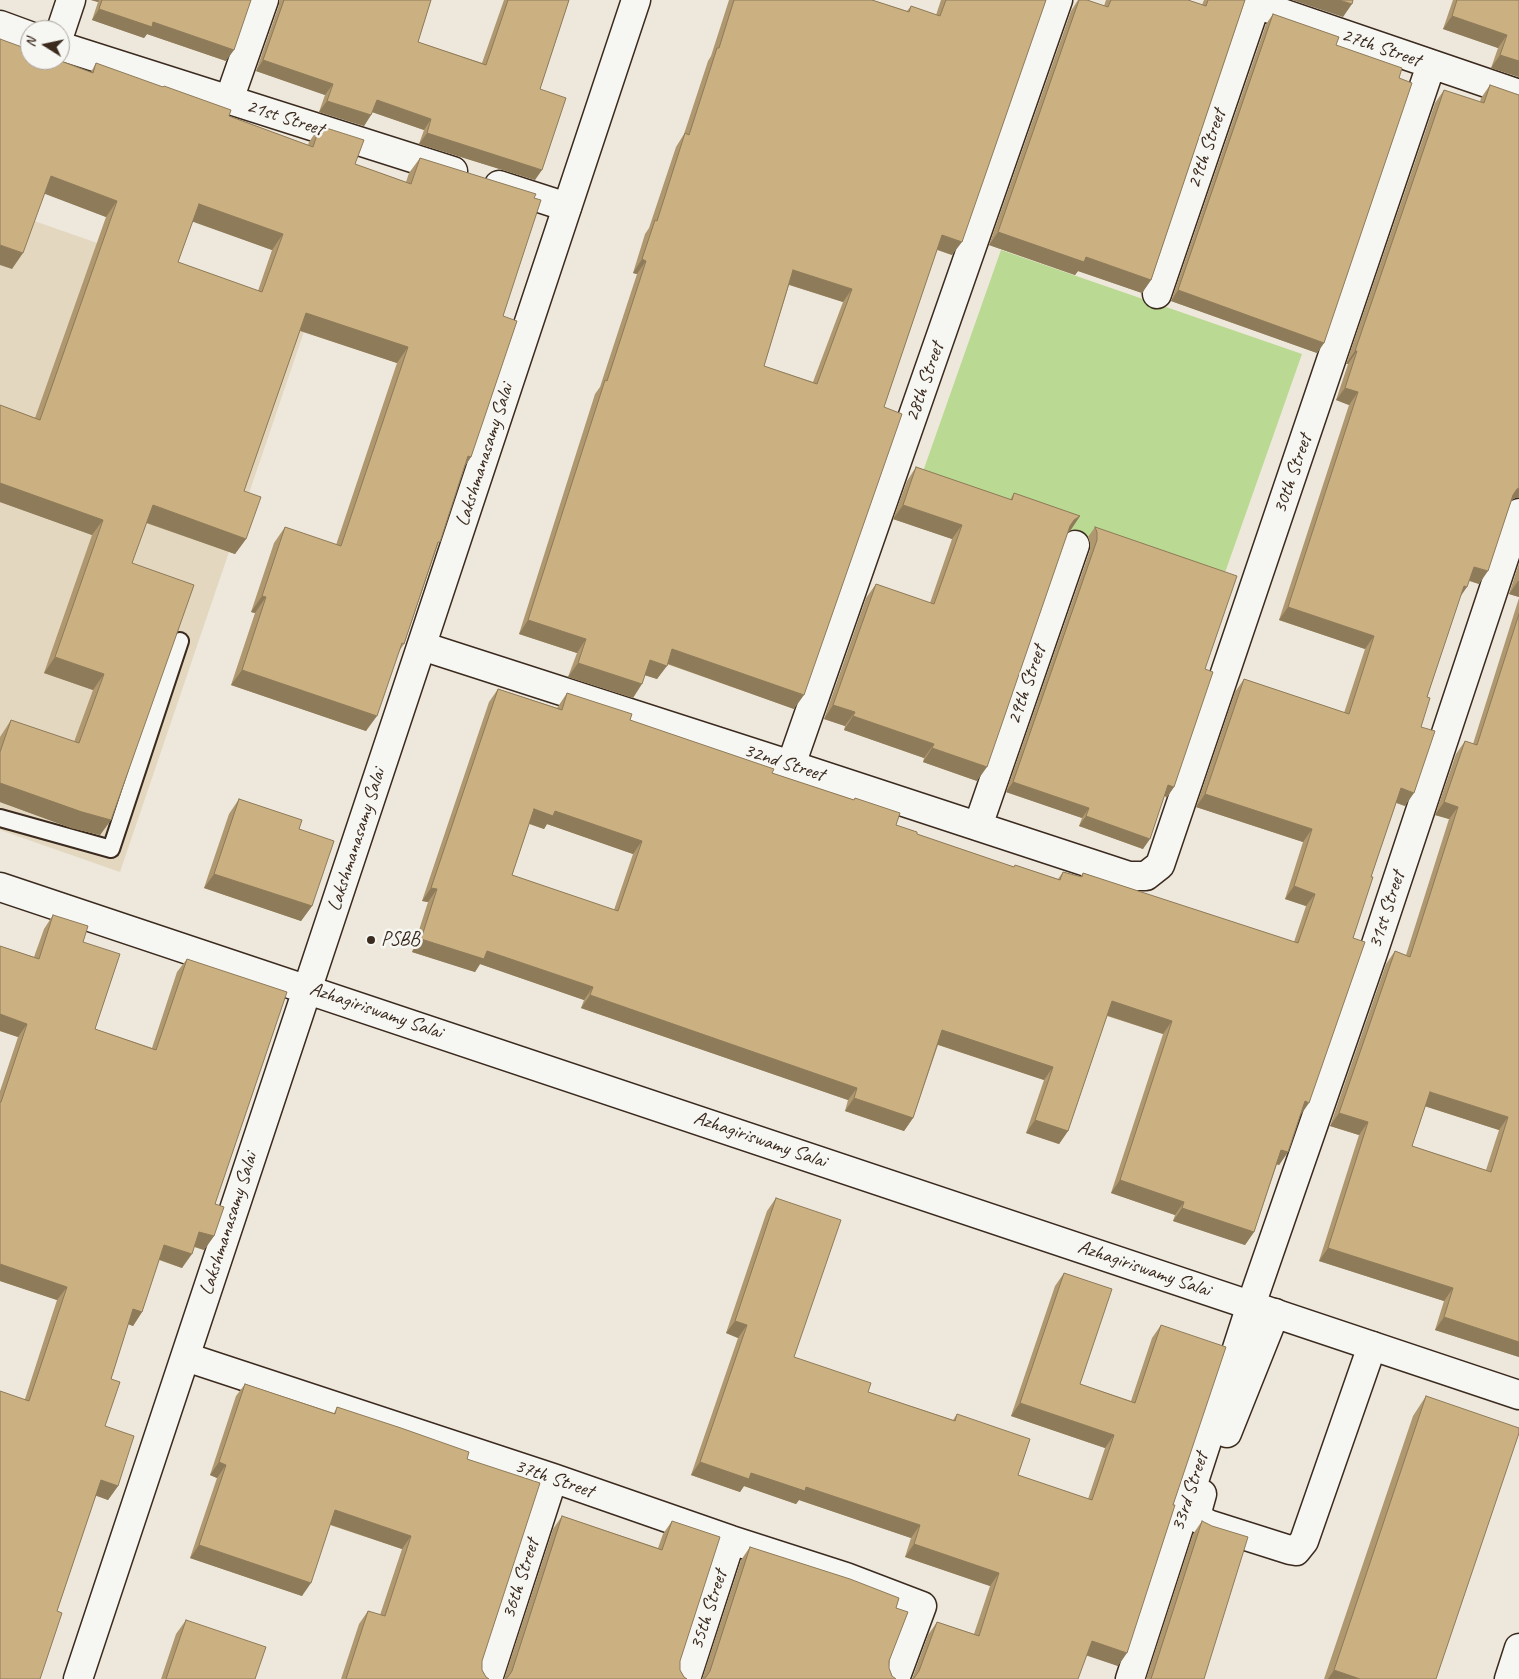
<!DOCTYPE html>
<html>
<head>
<meta charset="utf-8">
<style>
	body { margin:0 }
	#map { position:relative; width:1519px; height:1679px; overflow:hidden; background:#ede8db; font-family:Caveat,sans-serif }
	canvas { display:block }
	.north { position:absolute; left:20px; top:20px; width:50px; height:50px; box-sizing:border-box; background:#f6f6f2; border:1px solid #aba49d; border-radius:50%; rotate:280deg; font-size:14px; font-weight:700; line-height:20px; text-align:center; color:#3b2a1e }
	.north::after { content:''; display:block; margin:auto; width:18px; height:22px; background:#3b2a1e; clip-path:polygon(50% 0,100% 100%,50% 72%,0 100%) }
</style>
</head>
<body>
<div id="map">
<canvas width="1519" height="1679"></canvas>
<div class="north">N</div>
</div>
<script>
const ctx = document.querySelector('canvas').getContext('2d');
ctx.lineJoin = 'round';
function paint(path, color) {
  ctx.fillStyle = color;
  ctx.fill(path, 'evenodd');
}
function shape(rows) {
  const path = new Path2D();
  for (const r of rows) {
    path.moveTo(r[0], r[1]);
    for (let i = 2; i < r.length; i += 2) path.lineTo(r[i], r[i + 1]);
  }
  return path;
}
function strokePath(path, color, width, dash) {
  ctx.strokeStyle = color;
  ctx.lineWidth = width;
  ctx.lineCap = dash ? 'butt' : 'round';
  ctx.setLineDash(dash || []);
  ctx.stroke(path);
}
function drawText(font, color, halo, rows, align = 'center') {
  ctx.font = font + ' Caveat,sans-serif';
  ctx.lineWidth = 5;
  ctx.setLineDash([]);
  ctx.textBaseline = 'middle';
  ctx.strokeStyle = halo;
  ctx.fillStyle = color;
  for (const [text, x, y, turn = 0] of rows) {
    ctx.save();
    ctx.translate(x, y);
    ctx.rotate((+turn || 0) * Math.PI / 180);
    ctx.textAlign = isNaN(turn) ? turn : align;
    if (halo) ctx.strokeText(text, 0, 0);
    ctx.fillText(text, 0, 0);
    ctx.restore();
  }
}
paint(shape([
	[0,209,309,317,120,872,0,830]
]), '#e3d7c0');
paint(shape([
	[1001,250,1302,354,1221,584,920,480]
]), '#bad992');
const service = shape([
	[0,818,111,849,180,641]
]);
const minor = shape([
	[1244,0,1519,94],
	[0,25,30,36],
	[60,33,71,0],
	[60,46,453,171],
	[229,100,264,0],
	[499,185,567,207],
	[1157,294,1256,4],
	[422,646,791,765,1129,876,1146,876,1160,865,1431,65],
	[791,765,1058,0],
	[978,826,1075,545],
	[186,1357,553,1478,731,1540,846,1577,922,1606,895,1679],
	[1227,1433,1275,1313],
	[1202,1494,1197,1512,1201,1520,1208,1524,1290,1550,1296,1551,1304,1541,1372,1346],
	[488,1679,553,1478],
	[686,1679,731,1540],
	[1130,1679,1251,1305,1373,953,1519,513]
]);
const tertiary = shape([
	[0,887,1519,1395],
	[78,1679,636,0]
]);
const secondary = shape([
	[1509,1679,1519,1648]
]);
strokePath(service, '#3b2a1e', 20);
strokePath(minor, '#3b2a1e', 31);
strokePath(tertiary, '#3b2a1e', 31);
strokePath(secondary, '#3b2a1e', 31);
strokePath(service, '#f6f6f2', 16);
strokePath(minor, '#f6f6f2', 28);
strokePath(tertiary, '#f6f6f2', 28);
strokePath(secondary, '#f6f6f2', 28);
paint(shape([
	[91,0,251,0,226,61,147,34,144,38,92,20,98,2],
	[279,0,431,0,418,42,482,63,504,0,569,0,540,89,535,180,419,144,424,130,372,112,371,115,364,126,319,112,325,95,256,71,279,5],
	[729,0,872,0,907,11,911,6,936,15,941,0,1046,0,952,255,937,250,884,407,794,709,667,664,657,679,645,675,633,698,568,677,577,653,519,634,595,394,600,387,637,274,633,273,645,234,649,228,676,147,684,134,708,61,711,56],
	[789,285,843,302,813,382,764,366],
	[1078,0,1087,0,1104,6,1106,0,1188,0,1202,5,1204,0,1245,0,1151,280,1142,293,1078,271,1075,275,989,245,1071,11],
	[1453,0,1519,0,1519,77,1491,68,1498,48,1443,29],
	[1273,14,1336,45,1399,78,1324,343,1317,353,1171,301,1266,24],
	[96,63,229,116,308,145,309,142,320,126,355,164,406,182,409,173,420,158,503,316,471,457,465,466,404,644,400,650,366,731,231,685,255,613,251,612,274,543,285,527,336,545,397,363,300,331,244,491,246,539,235,554,146,523,132,563,111,820,100,835,71,828,0,802,0,737,11,720,74,742,93,690,44,673,92,535,0,502,0,405,35,418,106,217,44,193,12,269,91,72],
	[193,221,272,250,258,291,178,262],
	[1490,85,1519,95,1519,498,1515,498,1512,500,1479,584,1469,581,1459,598,1427,697,1405,806,1396,803,1371,877,1300,1115,1288,1152,1279,1165,1277,1164,1254,1232,1245,1245,1173,1221,1175,1215,1111,1193,1163,1034,1107,1016,1068,1131,1059,1144,1026,1133,1044,1080,938,1045,913,1118,904,1131,845,1111,848,1100,581,1008,584,1000,480,964,475,972,412,952,428,902,422,901,489,702,498,689,557,708,567,693,630,720,772,773,854,800,855,798,896,825,917,834,1014,867,1015,865,1058,879,1063,872,1080,877,1083,873,1294,942,1306,906,1285,899,1303,842,1196,807,1235,692,1244,679,1344,713,1365,649,1279,620,1349,405,1336,400,1348,364,1346,364,1435,103,1444,90,1480,102,1481,98],
	[529,824,544,829,547,824,633,854,614,910,512,875],
	[916,467,1010,500,1014,493,1080,516,1070,531,1068,532,977,781,923,762,924,758,844,730,845,726,824,719,866,598,876,584,930,603,952,539,893,519,907,481],
	[1095,527,1205,669,1174,787,1167,797,1164,796,1143,849,1079,826,1082,818,1006,792,1090,550,1090,543,1088,537],
	[1519,563,1519,597,1509,594],
	[1519,598,1519,1357,1435,1330,1444,1301,1319,1261,1359,1135,1330,1126,1386,964,1395,951,1406,955,1449,819,1435,815,1456,754,1465,741,1473,744],
	[1425,1106,1499,1130,1486,1170,1412,1146],
	[239,799,299,829,312,906,301,921,204,888,229,814],
	[53,915,83,942,95,1029,152,1048,177,972,187,959,215,1204,214,1236,204,1250,194,1247,182,1268,159,1260,142,1312,133,1326,128,1324,111,1379,105,1426,118,1486,108,1500,96,1495,57,1611,25,1399,57,1300,0,1281,0,1091,18,1037,0,1031,0,946,34,957,44,929],
	[776,1198,794,1357,868,1392,953,1420,957,1414,1018,1475,1088,1499,1105,1448,1011,1416,1055,1286,1064,1273,1080,1384,1131,1401,1152,1338,1161,1325,1118,1666,1087,1655,912,1679,928,1635,937,1622,974,1634,990,1586,905,1557,911,1538,799,1500,796,1504,744,1486,740,1492,691,1475,738,1338,726,1333,767,1211],
	[245,1384,334,1413,337,1407,467,1459,482,1661,482,1670,486,1677,489,1679,341,1679,359,1624,368,1611,380,1615,402,1549,330,1525,302,1596,190,1558,217,1478,210,1475,236,1396],
	[1426,1396,1436,1679,1324,1679,1413,1416],
	[562,1516,658,1548,663,1534,672,1521,680,1661,680,1670,684,1677,504,1679,553,1529],
	[1202,1521,1204,1679,1146,1679,1193,1534],
	[750,1547,896,1608,889,1668,892,1676,702,1679,741,1560],
	[186,1620,255,1679,161,1679,176,1634]
]), '#af976f');
paint(shape([
	[91,0,99,0,98,2],
	[1292,0,1339,0,1352,4,1343,17],
	[99,9,153,22,234,50,226,61,147,34,144,38,92,20],
	[1452,16,1507,35,1498,48,1443,29],
	[1500,55,1519,61,1519,77,1491,68],
	[263,60,333,84,325,95,256,71],
	[377,100,431,119,424,130,369,111],
	[327,101,371,115,364,126,319,112],
	[427,133,542,170,535,180,419,144],
	[51,176,117,201,106,217,40,192],
	[199,204,283,234,272,250,188,220],
	[998,232,1086,257,1151,280,1142,293,1078,271,1075,275,989,245],
	[942,235,962,242,952,255,933,248],
	[0,245,23,253,12,269,0,265],
	[642,259,646,261,637,274,633,273],
	[793,270,852,289,843,302,784,283],
	[1178,290,1324,343,1317,353,1171,301],
	[306,313,408,347,397,363,295,329],
	[1355,351,1357,351,1348,364,1346,364],
	[1345,388,1358,392,1349,405,1336,400],
	[468,456,471,457,460,473],
	[0,483,103,520,92,535,0,502],
	[1519,488,1519,498,1515,498,1508,502,1517,489],
	[153,505,246,539,235,554,142,521],
	[903,505,962,525,952,539,893,519],
	[1080,516,1070,531,1064,534,1074,520],
	[1474,567,1488,571,1479,584,1465,579],
	[1518,581,1519,581,1519,597,1509,594],
	[1464,586,1467,587,1458,600],
	[262,596,266,597,255,613,251,612],
	[1288,607,1374,636,1365,649,1279,620],
	[528,620,586,639,577,653,519,634],
	[672,649,804,695,794,709,663,662],
	[55,657,104,674,93,690,44,673],
	[650,660,667,666,657,679,641,674],
	[578,663,642,684,633,698,568,677],
	[242,670,377,716,366,731,231,685],
	[833,705,855,712,845,726,824,719],
	[853,716,934,744,924,758,844,730],
	[932,748,987,767,977,781,923,762],
	[1013,782,1089,808,1082,818,1006,792],
	[0,783,111,820,100,835,71,828,0,802],
	[1168,785,1174,787,1167,797,1161,795],
	[1401,788,1414,793,1405,806,1392,801],
	[1205,794,1312,829,1303,842,1196,807],
	[1444,802,1458,807,1449,819,1435,815],
	[534,809,555,811,642,841,633,854,547,824,544,829,525,822],
	[1086,816,1150,839,1143,849,1079,826],
	[214,874,312,906,301,921,204,888],
	[1294,886,1315,894,1306,906,1285,899],
	[431,888,437,889,428,902,422,901],
	[421,939,487,951,593,987,584,1000,480,964,475,972,412,952],
	[590,995,857,1088,848,1100,581,1008],
	[1112,1001,1172,1021,1163,1034,1103,1014],
	[0,1014,27,1024,18,1037,0,1031],
	[942,1030,1053,1067,1044,1080,933,1043],
	[1430,1092,1508,1117,1499,1130,1421,1105],
	[854,1098,913,1118,904,1131,845,1111],
	[1305,1101,1309,1103,1300,1116],
	[1339,1113,1368,1122,1359,1135,1330,1126],
	[1035,1120,1068,1131,1059,1144,1026,1133],
	[1281,1150,1288,1152,1279,1165,1272,1163],
	[1120,1180,1184,1202,1175,1215,1111,1193],
	[1182,1208,1254,1232,1245,1245,1173,1221],
	[199,1232,214,1236,204,1250,190,1245],
	[164,1245,192,1254,182,1268,155,1258],
	[1328,1248,1453,1288,1444,1301,1319,1261],
	[0,1264,67,1287,57,1300,0,1281],
	[133,1309,142,1312,133,1326,123,1322],
	[1444,1317,1519,1342,1519,1357,1435,1330],
	[735,1321,747,1325,738,1338,726,1333],
	[1020,1403,1114,1435,1105,1448,1011,1416],
	[219,1462,226,1465,217,1478,210,1475],
	[700,1462,751,1473,806,1487,920,1525,911,1538,799,1500,796,1504,744,1486,740,1492,691,1475],
	[101,1480,118,1486,108,1500,91,1494],
	[335,1510,411,1536,402,1549,326,1523],
	[914,1544,999,1573,990,1586,905,1557],
	[199,1545,311,1583,302,1596,190,1558],
	[1092,1641,1127,1653,1118,1666,1082,1654],
	[1334,1670,1360,1679,1328,1679]
]), '#8e7b5a');
const building = shape([
	[102,0,251,0,234,50,153,22,152,27,99,9,102,0],
	[284,0,431,0,418,42,486,65,508,0,569,0,540,89,566,98,542,170,427,133,431,119,377,100,371,115,327,101,333,84,263,60,284,0],
	[734,0,872,0,909,12,911,6,940,16,946,0,1046,0,962,242,942,235,884,407,902,414,804,695,672,649,667,666,650,660,642,684,578,663,586,639,528,620,605,380,607,381,646,261,642,259,655,220,657,221,685,133,689,135,717,48,719,48,734,0],
	[793,270,852,289,817,384,764,366,793,270],
	[1079,0,1087,0,1108,7,1111,0,1188,0,1206,6,1208,0,1245,0,1151,280,1086,257,1084,262,998,232,1079,0],
	[1339,0,1353,0,1352,4,1339,0],
	[1457,0,1519,0,1519,61,1500,55,1507,35,1452,16,1457,0],
	[1273,14,1339,37,1336,45,1402,68,1399,78,1412,83,1324,343,1178,290,1273,14],
	[0,39,30,50,30,60,58,60,93,73,96,63,163,87,164,86,231,110,229,116,313,147,320,126,364,140,355,164,411,184,420,158,536,194,534,198,541,200,503,316,517,321,471,457,468,456,440,542,438,542,404,644,402,643,377,716,242,670,266,597,262,596,285,527,341,546,408,347,306,313,244,491,261,497,246,539,153,505,132,563,194,585,111,820,82,812,0,783,0,752,11,720,79,743,104,674,55,657,103,520,0,483,0,405,40,420,117,201,51,176,23,253,0,245,0,39],
	[199,204,283,234,262,292,178,262,199,204],
	[1490,85,1519,95,1519,488,1517,489,1513,495,1488,571,1474,567,1467,587,1464,586,1427,697,1430,698,1421,727,1435,731,1414,793,1401,788,1371,877,1373,877,1353,938,1365,942,1309,1103,1305,1101,1288,1152,1281,1150,1254,1232,1182,1208,1184,1202,1120,1180,1172,1021,1112,1001,1068,1131,1035,1120,1053,1067,942,1030,913,1118,854,1098,857,1088,590,995,593,987,487,951,484,959,421,939,437,889,431,888,498,689,562,710,567,693,632,714,630,720,774,769,772,773,854,800,855,798,900,813,896,825,917,832,917,834,1014,867,1015,865,1060,880,1063,872,1082,877,1083,873,1298,943,1315,894,1294,886,1312,829,1205,794,1244,679,1349,714,1374,636,1288,607,1358,392,1345,388,1357,351,1355,351,1444,90,1484,103,1490,85],
	[534,809,553,816,555,811,642,841,618,911,512,875,534,809],
	[916,467,1012,500,1014,493,1080,516,1074,520,1070,526,987,767,932,748,934,744,853,716,855,712,833,705,876,584,934,604,962,525,903,505,916,467],
	[1095,527,1237,576,1205,669,1213,672,1174,787,1168,785,1150,839,1086,816,1089,808,1013,782,1097,540,1097,532,1095,527],
	[1519,614,1519,1342,1444,1317,1453,1288,1328,1248,1368,1122,1339,1113,1395,951,1410,957,1458,807,1444,802,1465,741,1477,745,1519,614],
	[1430,1092,1508,1117,1491,1172,1412,1146,1430,1092],
	[239,799,302,820,299,829,334,841,312,906,214,874,239,799],
	[53,915,88,926,83,942,120,954,95,1029,156,1050,187,959,287,992,215,1204,224,1207,214,1236,199,1232,192,1254,164,1245,142,1312,133,1309,111,1379,120,1382,105,1426,134,1436,118,1486,101,1480,57,1611,62,1613,40,1679,0,1679,0,1391,29,1401,67,1287,0,1264,0,1102,1,1102,27,1024,0,1014,0,946,39,959,53,915],
	[776,1198,841,1220,794,1357,871,1383,868,1392,955,1421,957,1414,1030,1439,1018,1475,1092,1500,1114,1435,1020,1403,1064,1273,1112,1289,1080,1384,1135,1403,1161,1325,1226,1347,1173,1505,1175,1505,1127,1653,1092,1641,1078,1679,912,1679,914,1678,919,1671,937,1622,979,1636,999,1573,914,1544,920,1525,806,1487,805,1491,751,1473,749,1479,700,1462,747,1325,735,1321,776,1198],
	[245,1384,335,1414,337,1407,401,1428,469,1452,467,1459,540,1483,482,1661,482,1670,486,1677,489,1679,346,1679,368,1611,385,1616,411,1536,335,1510,311,1583,199,1545,226,1465,219,1462,245,1384],
	[1426,1396,1519,1428,1519,1433,1436,1679,1360,1679,1334,1670,1426,1396],
	[562,1516,662,1550,672,1521,720,1537,680,1661,680,1670,684,1677,687,1679,505,1679,508,1677,512,1671,562,1516],
	[1202,1521,1212,1526,1248,1537,1204,1679,1151,1679,1202,1521],
	[750,1547,850,1579,899,1598,896,1608,908,1612,889,1661,889,1668,892,1676,896,1679,703,1679,706,1677,710,1671,750,1547],
	[186,1620,266,1647,255,1679,166,1679,186,1620]
]);
paint(building, '#cbb081');
strokePath(building, '#8e7b5a', 1);
for (const [x, y, r, color] of [
	[371,940,5,"#3b2a1e"]
]) {
  const dot = new Path2D();
  dot.arc(x, y, r, 0, 2 * Math.PI);
  ctx.fillStyle = color;
  ctx.fill(dot);
  strokePath(dot, '#f6f6f2', 2);
}
drawText('20px', '#3b2a1e', '#f6f6f2', [
	["27th Street",1381,48,19],
	["21st Street",285,118,18],
	["29th Street",1207,149,-71],
	["28th Street",925,382,-71],
	["Lakshmanasamy Salai",485,455,-72],
	["30th Street",1293,474,-71],
	["29th Street",1027,685,-71],
	["32nd Street",784,763,18],
	["Lakshmanasamy Salai",357,840,-72],
	["31st Street",1387,910,-72],
	["Azhagiriswamy Salai",376,1011,19],
	["Azhagiriswamy Salai",760,1140,19],
	["Lakshmanasamy Salai",229,1224,-72],
	["Azhagiriswamy Salai",1144,1269,19],
	["37th Street",554,1479,19],
	["33rd Street",1190,1492,-72],
	["36th Street",521,1579,-72],
	["35th Street",709,1610,-72]
]);
drawText('20px', '#3b2a1e', '#f6f6f2', [
	["PSBB",381,940]
], 'left');
</script>
</body>
</html>
